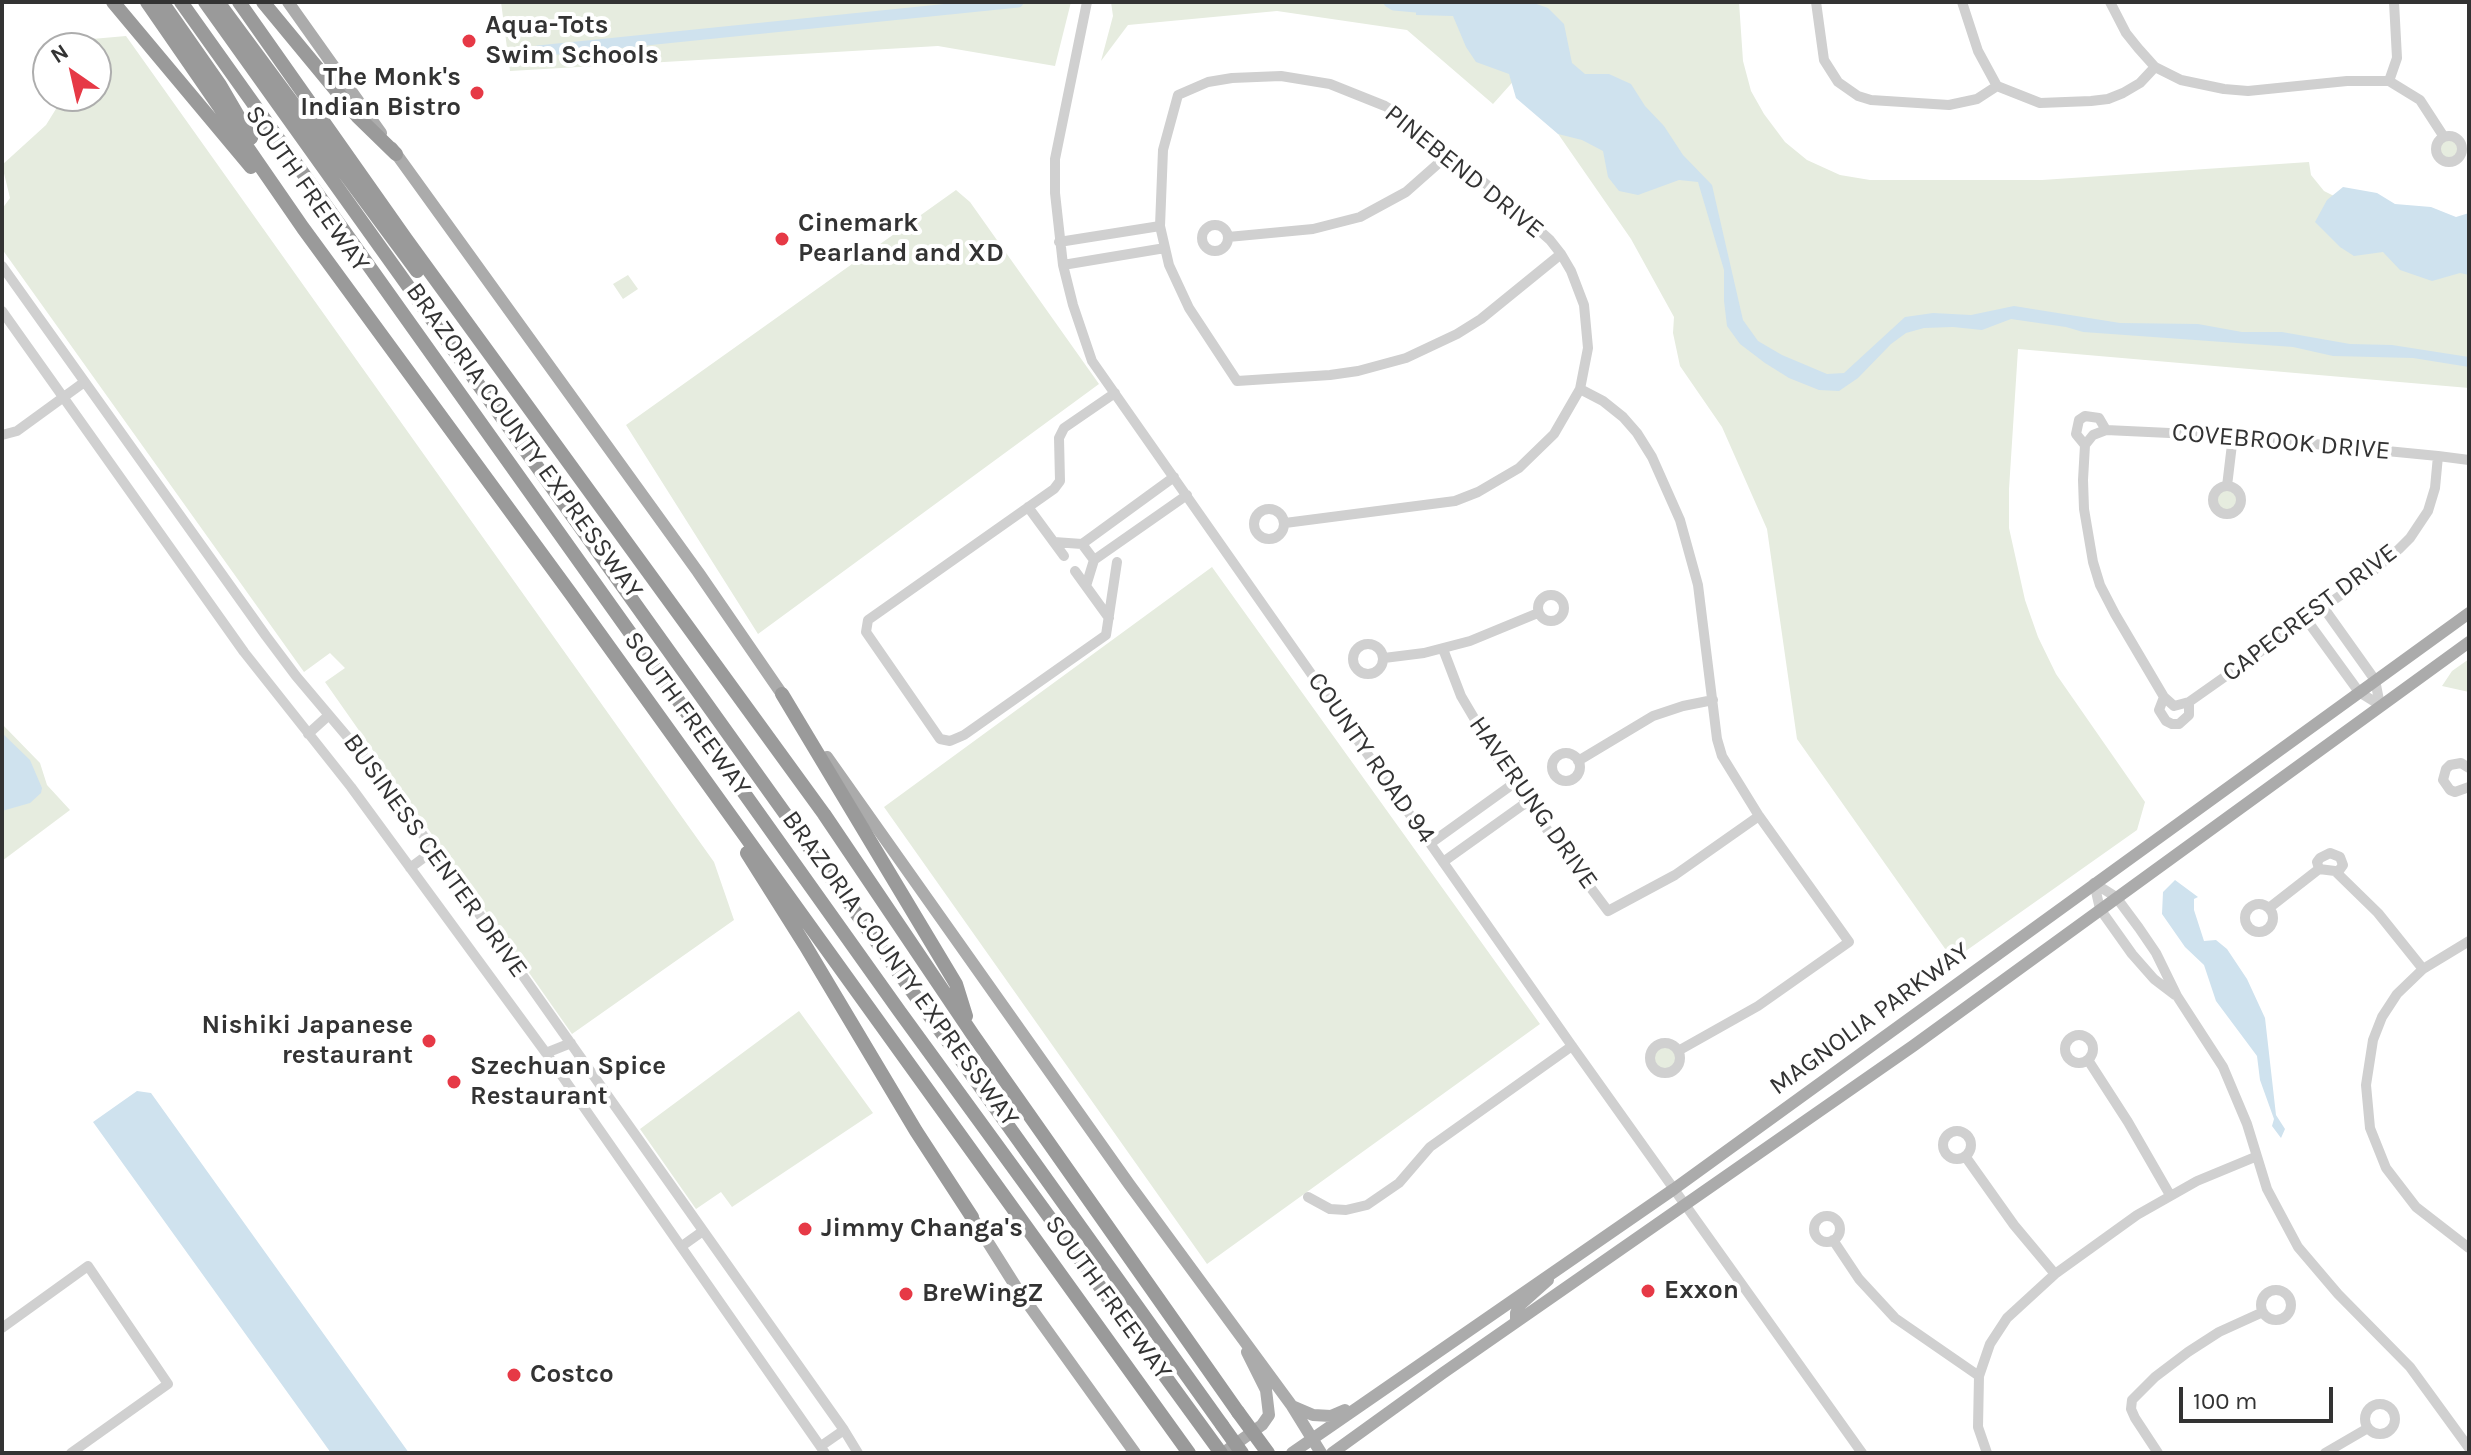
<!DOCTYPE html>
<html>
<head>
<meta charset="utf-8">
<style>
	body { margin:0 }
	#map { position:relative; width:2471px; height:1455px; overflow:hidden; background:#fff; font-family:Karla,sans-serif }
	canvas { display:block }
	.frame { position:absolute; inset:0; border:4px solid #333; pointer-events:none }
	.north { position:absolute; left:32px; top:32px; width:80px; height:80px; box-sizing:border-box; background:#fff; border:2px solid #adadad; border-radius:50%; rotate:326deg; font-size:22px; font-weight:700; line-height:32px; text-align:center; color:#333 }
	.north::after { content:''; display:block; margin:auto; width:28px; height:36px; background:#e63946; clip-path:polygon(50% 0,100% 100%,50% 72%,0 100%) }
	.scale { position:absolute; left:2179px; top:1387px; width:154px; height:36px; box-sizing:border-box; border:4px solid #333; border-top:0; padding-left:10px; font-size:24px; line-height:28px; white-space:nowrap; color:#333; -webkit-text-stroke:6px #fff; paint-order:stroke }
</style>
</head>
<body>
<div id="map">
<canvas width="2471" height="1455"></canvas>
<div class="frame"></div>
<div class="north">N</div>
<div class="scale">100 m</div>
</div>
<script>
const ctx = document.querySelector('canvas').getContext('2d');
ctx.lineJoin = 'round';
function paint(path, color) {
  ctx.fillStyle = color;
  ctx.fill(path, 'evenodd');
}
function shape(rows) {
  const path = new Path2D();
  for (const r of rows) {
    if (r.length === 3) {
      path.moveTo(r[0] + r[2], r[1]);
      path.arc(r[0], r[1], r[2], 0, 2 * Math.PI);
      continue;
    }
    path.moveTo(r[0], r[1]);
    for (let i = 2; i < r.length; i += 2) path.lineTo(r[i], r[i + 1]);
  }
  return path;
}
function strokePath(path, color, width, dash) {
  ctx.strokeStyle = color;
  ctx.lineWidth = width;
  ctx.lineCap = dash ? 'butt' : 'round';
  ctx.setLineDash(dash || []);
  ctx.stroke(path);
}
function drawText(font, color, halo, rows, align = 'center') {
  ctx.font = font + ' Karla,sans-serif';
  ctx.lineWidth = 8;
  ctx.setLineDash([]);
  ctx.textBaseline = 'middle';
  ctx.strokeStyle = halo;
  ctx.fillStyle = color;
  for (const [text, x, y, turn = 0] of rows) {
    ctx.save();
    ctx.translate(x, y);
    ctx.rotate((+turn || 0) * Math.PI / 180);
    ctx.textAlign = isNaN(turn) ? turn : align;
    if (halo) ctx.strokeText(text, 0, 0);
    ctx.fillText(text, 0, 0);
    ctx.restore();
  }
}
paint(shape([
	[501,2,1071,2,1055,66,938,46,510,71],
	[1111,2,1739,2,1743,61,1751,91,1764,114,1785,142,1807,160,1840,175,1870,180,2042,180,2309,162,2311,175,2324,191,2338,198,2469,223,2469,388,2018,349,2009,489,2009,528,2025,600,2038,637,2056,674,2145,802,2137,830,1953,960,1797,739,1767,529,1722,427,1680,366,1673,333,1674,317,1631,239,1518,76,1493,104,1407,30,1277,11,1128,25,1101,61,1113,16],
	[126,36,714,862,734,920,572,1034,325,682,345,668,330,653,304,672,2,249,2,209,10,198,2,165,46,125,64,96,96,96,96,48,88,48,92,39],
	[2450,149,13],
	[956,190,970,202,1099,384,758,634,626,425],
	[628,275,638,289,623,299,613,284],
	[2228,499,13],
	[1212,567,1540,1024,1207,1264,884,807],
	[2469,659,2469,692,2442,686,2452,671],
	[2,724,40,763,47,785,70,810,2,861],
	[799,1011,873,1113,732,1207,721,1192,696,1209,640,1129],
	[1664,1059,13]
]), '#e6ecdf');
paint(shape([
	[1531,2,1548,8,1564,24,1572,63,1585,74,1609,74,1631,84,1645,106,1664,126,1683,155,1712,185,1743,320,1758,341,1782,355,1827,374,1844,373,1905,317,1933,313,1971,315,2014,306,2120,323,2198,324,2242,332,2282,332,2350,344,2392,345,2469,357,2469,367,2413,358,2333,356,2293,347,2083,332,2066,327,2011,319,1982,330,1953,327,1924,328,1906,333,1891,344,1858,378,1839,391,1819,390,1789,378,1765,363,1740,344,1727,326,1724,301,1724,270,1698,182,1679,180,1638,195,1619,191,1608,177,1603,151,1582,140,1558,134,1516,98,1509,74,1476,62,1466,47,1453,16,1416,15,1416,2],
	[2343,187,2377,193,2395,204,2431,207,2456,217,2469,213,2469,275,2460,273,2432,281,2400,270,2383,252,2354,256,2340,247,2315,222,2327,200],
	[2,733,30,760,42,788,41,793,30,803,2,811],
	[2175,880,2198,897,2194,899,2194,910,2204,941,2216,940,2227,949,2247,979,2265,1018,2276,1115,2285,1129,2281,1138,2272,1126,2274,1119,2260,1080,2257,1056,2216,1001,2204,965,2185,947,2162,914,2163,892],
	[137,1091,151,1093,409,1453,331,1453,93,1122]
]), '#cfe2ee');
strokePath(shape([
	[1389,2,1394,5,1427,8],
	[538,51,1018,2]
]), '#cfe2ee', 11);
strokePath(shape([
	[1087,2,1055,159,1055,193,1063,265,1073,305,1092,361,1572,1046,1862,1453],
	[1816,2,1824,60,1838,82,1858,96,1871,100,1949,105,1977,99,1997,86],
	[1962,2,1978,51,1997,86],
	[2110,2,2126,33,2138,48,2155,67,2181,80,2224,89,2248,91,2347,81,2389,81,2420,100,2444,137],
	[2389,81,2397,58,2394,2],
	[1997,86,2040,103,2091,101,2108,99,2123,93,2140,83,2155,67],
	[2449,149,13],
	[1215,238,13],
	[1228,237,1313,229,1360,217,1406,192,1449,154],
	[1059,242,1160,226],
	[1063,265,1165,248],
	[2,266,266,636,296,676,372,766,434,850,844,1430,858,1453],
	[2,311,244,652,351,787,546,1053,825,1453],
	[1580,389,1603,401,1623,417,1637,433,1652,457,1680,520,1698,585,1717,739,1722,756,1759,816,1849,942,1758,1006,1678,1051],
	[1115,393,1064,428,1059,438,1060,481,1054,489,868,620,866,632,940,739,950,741,964,735,1106,635,1117,562],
	[2,435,17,431,83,383],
	[2085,445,2076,434,2079,420,2085,416,2099,418,2106,430],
	[2438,456,2435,488,2428,511,2410,538,2399,549,2365,578,2189,702,2174,706,2164,697,2115,614,2100,585,2093,562,2084,509,2083,480,2085,445,2093,435,2106,430,2233,436,2438,456,2469,460],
	[2227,486,2233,436],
	[2227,500,14],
	[1028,507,1064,556],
	[1269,524,15],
	[1285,523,1455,501,1478,492,1519,468,1554,434,1580,389,1588,348,1584,305,1571,271,1561,254,1550,240,1502,197,1404,117,1385,106,1330,84,1281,76,1232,78,1208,82,1178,95,1163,150,1160,226,1169,265,1189,308,1237,381,1330,375,1358,371,1406,358,1457,334,1481,319,1561,254],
	[1054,542,1082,544,1094,560],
	[1082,544,1174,477],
	[1075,571,1109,618],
	[1086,586,1094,560,1187,495],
	[1551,608,13],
	[2323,607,2375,680,2380,705],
	[2306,619,2359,692,2380,705],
	[1368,659,15],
	[1443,649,1461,696,1513,784,1608,911,1675,875,1759,816],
	[1384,658,1424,653,1470,641,1538,613],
	[2164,697,2159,710,2166,721,2172,724,2179,724,2189,715,2189,702],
	[308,734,329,715],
	[1566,767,14],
	[1578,761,1653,716,1683,706,1713,700],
	[2469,768,2461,763,2450,765,2446,769,2443,780,2450,790,2455,792,2469,787],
	[1431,843,1513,784],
	[1443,862,1527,802],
	[410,868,434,850],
	[2319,869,2317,862,2320,858,2330,853,2340,857,2343,865,2338,872],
	[2094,883,2116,897,2139,928,2156,953,2177,996,2223,1067,2247,1124,2267,1189,2298,1247,2338,1294,2410,1367,2469,1448],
	[2094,883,2100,909,2132,954,2154,979,2175,995],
	[2259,918,14],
	[2269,908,2319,869,2335,871,2378,913,2423,969],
	[2469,941,2423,969,2397,994,2382,1017,2373,1040,2366,1085,2370,1128,2386,1168,2416,1207,2469,1248],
	[2079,1049,14],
	[1665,1058,15],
	[546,1053,571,1043],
	[2088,1060,2128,1122,2170,1195],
	[1957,1145,14],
	[1965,1156,2014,1225,2055,1274],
	[1308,1197,1330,1209,1346,1210,1367,1205,1399,1183,1430,1147,1572,1046],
	[1827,1229,13],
	[1833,1240,1859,1279,1895,1318,1979,1376],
	[682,1246,703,1231],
	[2276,1305,15],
	[2,1328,88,1266,168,1384,71,1453],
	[2380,1419,15],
	[821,1446,844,1430],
	[1987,1453,1978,1427,1979,1376,1990,1344,2007,1318,2055,1274,2137,1215,2197,1181,2255,1157],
	[2158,1453,2135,1418,2131,1409,2132,1400,2155,1377,2188,1352,2219,1332,2263,1312],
	[2325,1453,2368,1428]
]), '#d0d0d0', 10);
strokePath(shape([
	[288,2,381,133],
	[392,148,698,572,786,700],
	[827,757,1129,1184,1292,1406,1321,1453],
	[972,1217,1018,1290,1135,1453],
	[1516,1322,1516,1313,1520,1305,1548,1280],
	[1292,1406,1313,1415,1331,1416,1345,1410],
	[1223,1453,1262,1425,1269,1415,1266,1390,1247,1352],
	[1292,1453,1674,1189,2469,613],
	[1332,1453,1443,1373,1913,1046,2469,642]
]), '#ababab', 12);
strokePath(shape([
	[113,2,251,167],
	[147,2,303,228,571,594,1189,1453],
	[162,2,220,85,251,138],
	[181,2,900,1012,1221,1453],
	[205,2,1222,1425],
	[218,2,417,271],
	[239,2,406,239,824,814,973,1035,1238,1412],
	[263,2,358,117,396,154],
	[782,694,956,984,966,1016],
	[747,853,805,945,916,1131,972,1217]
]), '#9a9a9a', 14);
strokePath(shape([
	[1238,1412,1268,1453],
	[1222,1425,1242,1453]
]), '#9a9a9a', 14);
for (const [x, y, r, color] of [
	[469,41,8,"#e63946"],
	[477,93,8,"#e63946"],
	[782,239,8,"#e63946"],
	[429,1041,8,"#e63946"],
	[454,1082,8,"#e63946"],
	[805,1229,8,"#e63946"],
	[1648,1291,8,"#e63946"],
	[906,1294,8,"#e63946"],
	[514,1375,8,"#e63946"]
]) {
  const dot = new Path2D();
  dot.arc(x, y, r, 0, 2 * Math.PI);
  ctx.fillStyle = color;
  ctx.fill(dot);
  strokePath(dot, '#fff', 3);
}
drawText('bold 26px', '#333', '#fff', [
	["Aqua-Tots",485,26],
	["Swim Schools",485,56],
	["The Monk's",461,78,"right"],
	["Indian Bistro",461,108,"right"],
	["Cinemark",798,224],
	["Pearland and XD",798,254],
	["Nishiki Japanese",413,1026,"right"],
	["restaurant",413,1056,"right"],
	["Szechuan Spice",470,1067],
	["Restaurant",470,1097],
	["Jimmy Changa's",821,1229],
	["Exxon",1664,1291],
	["BreWingZ",922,1294],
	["Costco",530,1375]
], 'left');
drawText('26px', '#333', '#fff', [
	["PINEBEND DRIVE",1464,172,39],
	["SOUTH FREEWAY",307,189,55],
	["BRAZORIA COUNTY EXPRESSWAY",524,441,54],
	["COVEBROOK DRIVE",2281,442,5],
	["CAPECREST DRIVE",2310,613,-37],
	["SOUTH FREEWAY",687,714,54],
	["COUNTY ROAD 94",1371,758,55],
	["HAVERUNG DRIVE",1533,803,55],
	["BUSINESS CENTER DRIVE",435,856,54],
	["BRAZORIA COUNTY EXPRESSWAY",900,969,54],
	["MAGNOLIA PARKWAY",1870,1019,-36],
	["SOUTH FREEWAY",1108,1298,54]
]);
</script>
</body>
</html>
